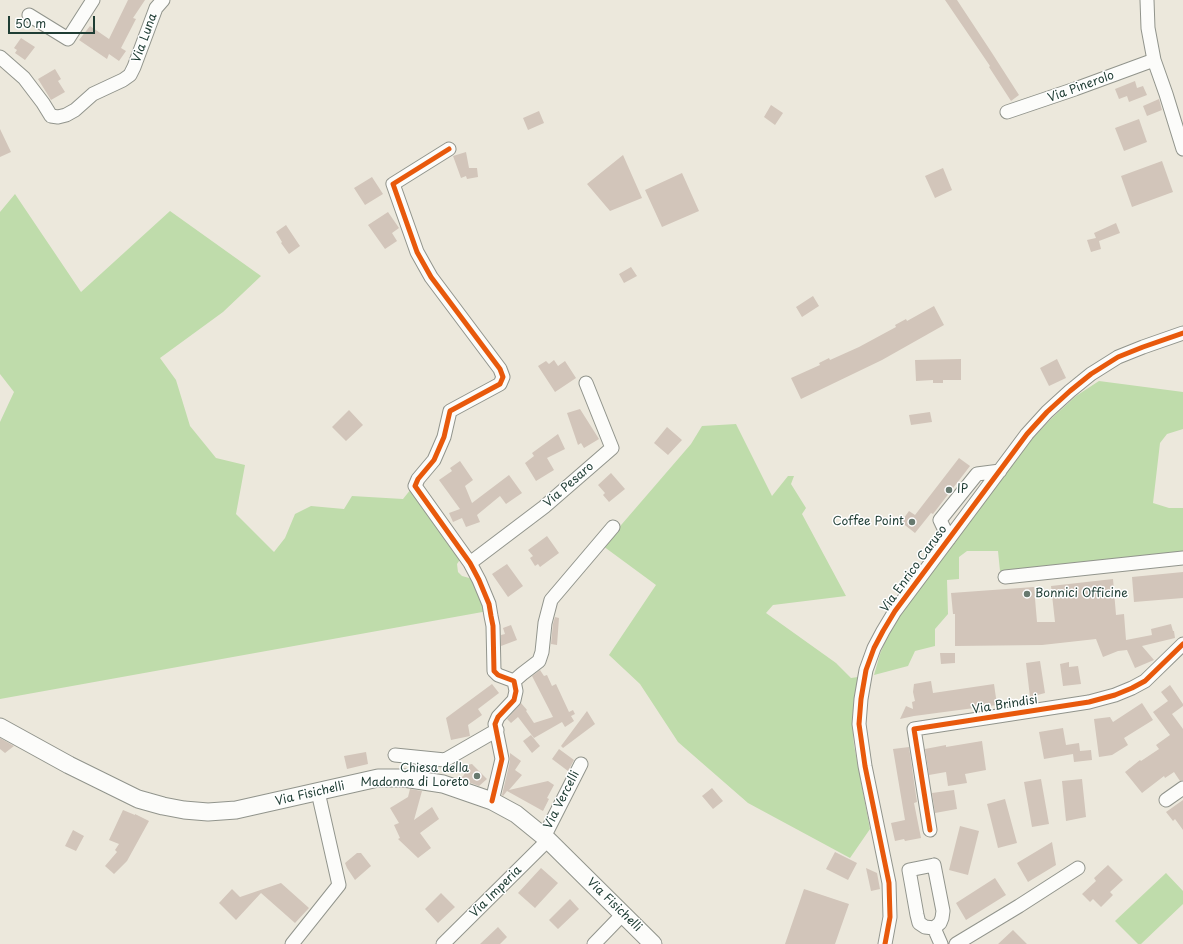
<!DOCTYPE html>
<html>
<head>
<meta charset="utf-8">
<style>
	body { margin:0 }
	#map { position:relative; width:1183px; height:944px; overflow:hidden; background:#ece8dc; font-family:"Playpen Sans",sans-serif }
	canvas { display:block }
	.scale { position:absolute; left:8px; top:16px; width:87px; height:18px; box-sizing:border-box; border:2px solid #1f3d34; border-top:0; padding-left:5px; font-size:12px; line-height:14px; white-space:nowrap; color:#1f3d34; -webkit-text-stroke:3px #fff; paint-order:stroke }
</style>
</head>
<body>
<div id="map">
<canvas width="1183" height="944"></canvas>
<div class="scale">50 m</div>
</div>
<script>
const ctx = document.querySelector('canvas').getContext('2d');
ctx.lineJoin = 'round';
function paint(path, color) {
  ctx.fillStyle = color;
  ctx.fill(path, 'evenodd');
}
function shape(rows) {
  const path = new Path2D();
  for (const r of rows) {
    path.moveTo(r[0], r[1]);
    for (let i = 2; i < r.length; i += 2) path.lineTo(r[i], r[i + 1]);
  }
  return path;
}
function strokePath(path, color, width, dash) {
  ctx.strokeStyle = color;
  ctx.lineWidth = width;
  ctx.lineCap = dash ? 'butt' : 'round';
  ctx.setLineDash(dash || []);
  ctx.stroke(path);
}
function drawText(font, color, halo, rows, align = 'center') {
  ctx.font = font + ' "Playpen Sans",sans-serif';
  ctx.lineWidth = 3;
  ctx.setLineDash([]);
  ctx.textBaseline = 'middle';
  ctx.strokeStyle = halo;
  ctx.fillStyle = color;
  for (const [text, x, y, turn = 0] of rows) {
    ctx.save();
    ctx.translate(x, y);
    ctx.rotate((+turn || 0) * Math.PI / 180);
    ctx.textAlign = isNaN(turn) ? turn : align;
    if (halo) ctx.strokeText(text, 0, 0);
    ctx.fillText(text, 0, 0);
    ctx.restore();
  }
}
paint(shape([
	[15,194,81,292,170,211,261,276,223,312,160,358,176,380,190,426,216,458,245,465,236,514,274,552,285,538,295,514,311,506,344,509,352,496,403,499,411,489,461,558,457,564,458,572,462,576,473,579,488,611,0,699,0,422,14,392,0,374,0,212],
	[1099,381,1183,392,1183,429,1167,434,1160,443,1153,503,1169,508,1183,508,1183,552,1000,571,998,551,967,551,959,557,959,579,947,580,948,614,935,629,935,646,915,651,908,666,874,675,880,654,889,633,905,608,1032,439,1053,417,1076,396],
	[736,424,772,496,788,476,794,476,791,484,806,508,802,514,846,596,773,605,766,613,836,663,851,678,858,677,854,698,852,722,854,745,870,829,850,858,748,803,678,742,640,684,609,655,656,585,603,546,691,444,702,426],
	[1166,873,1183,891,1183,904,1141,944,1138,944,1115,921]
]), '#bfdcab');
paint(shape([
	[128,0,145,0,133,18,136,19,121,48,126,51,119,61,109,54,107,59,79,40,90,26,109,39],
	[945,0,957,0,992,53,1019,95,1011,101,989,67,990,66],
	[21,38,35,47,25,60,15,53,17,50,14,48],
	[55,69,61,79,58,81,65,92,51,100,38,79],
	[1135,81,1137,88,1143,86,1147,95,1129,102,1127,96,1119,99,1115,89],
	[1159,99,1162,110,1147,116,1143,106],
	[771,105,783,113,775,125,764,117],
	[539,111,544,123,528,130,523,118],
	[1139,119,1147,142,1124,151,1115,128],
	[0,129,11,152,0,157],
	[466,152,469,168,477,168,478,177,467,179,466,176,461,178,453,156],
	[623,155,642,198,610,211,587,184],
	[1162,161,1173,192,1132,207,1121,176],
	[943,168,952,190,935,198,925,176],
	[682,173,699,211,662,227,645,190],
	[372,177,383,194,365,205,354,188],
	[388,212,399,228,392,233,397,241,385,249,368,225],
	[1116,223,1120,233,1099,241,1101,249,1091,252,1087,240,1096,238,1094,233],
	[286,225,300,246,289,254,281,243,282,242,276,232],
	[631,267,637,276,624,283,619,274],
	[813,296,819,306,802,317,796,307],
	[934,306,944,325,882,360,801,399,791,378,820,365,819,363,829,358,830,360,859,347,896,327,895,325,906,319,907,321],
	[961,359,961,380,943,380,943,383,933,383,933,380,916,381,915,360],
	[1057,359,1066,378,1049,386,1040,368],
	[554,360,558,366,565,361,576,378,555,392,538,366,546,361,549,364],
	[580,409,599,439,584,448,581,443,578,445,567,413],
	[349,410,363,425,346,441,332,427],
	[930,412,932,422,911,425,909,415],
	[667,427,682,440,668,455,654,443],
	[558,434,565,449,547,458,554,470,536,481,525,463,534,456,532,453],
	[959,458,970,466,933,514,931,513,915,533,901,522,909,511,915,515],
	[460,461,473,480,465,486,472,503,509,475,522,493,506,504,500,496,477,515,480,522,466,527,462,518,453,522,449,513,460,509,439,480,452,471,450,468],
	[611,473,625,489,609,502,603,495,605,493,598,485],
	[547,536,559,553,540,567,538,564,535,566,530,558,533,556,528,550],
	[507,564,523,586,508,597,492,574],
	[1183,572,1183,598,1134,602,1132,577],
	[1113,579,1116,615,1124,614,1126,640,1152,635,1151,629,1171,624,1173,631,1174,631,1175,638,1142,646,1154,660,1135,668,1127,650,1118,651,1103,657,1096,639,1042,645,955,646,955,614,953,614,951,593,1034,587,1037,622,1055,622,1051,586],
	[555,617,559,618,557,645,551,644,553,624],
	[511,625,517,640,501,646,501,635,505,634,503,628],
	[940,653,955,653,955,663,941,664],
	[1040,661,1045,693,1030,697,1026,663],
	[1069,662,1069,667,1078,666,1081,684,1063,686,1060,664],
	[540,670,544,676,547,675,552,686,556,684,569,712,573,710,575,714,571,716,574,721,565,727,562,722,534,738,518,717,511,723,507,719,521,703,527,710,526,711,534,723,553,717,532,676],
	[931,681,933,693,994,684,997,705,914,716,900,719,906,706,913,709,912,702,915,701,913,692,914,684],
	[492,684,499,693,478,709,482,715,468,725,470,736,451,740,446,718],
	[1170,685,1183,704,1183,706,1172,714,1183,729,1183,780,1180,781,1174,772,1165,778,1164,776,1142,793,1125,772,1140,760,1141,761,1159,749,1156,745,1170,735,1153,712,1168,701,1161,692],
	[1142,703,1153,720,1124,738,1128,745,1112,755,1099,757,1094,719,1110,717,1113,722],
	[587,711,595,724,563,748,561,746],
	[1063,728,1066,745,1079,743,1080,751,1091,750,1092,760,1074,762,1073,754,1044,759,1039,732],
	[531,735,540,746,532,753,523,741],
	[0,738,14,746,5,753,0,749],
	[982,741,986,770,965,774,967,783,948,786,946,772,929,775,925,749,946,745,946,747],
	[909,747,917,802,914,803,921,838,905,841,904,839,895,841,891,823,905,820,893,749],
	[559,749,574,760,568,771,552,759],
	[366,752,368,764,347,769,344,756],
	[510,753,521,761,515,770,522,775,509,790,548,781,554,785,547,798,549,799,543,811,507,791,503,796,502,795,510,761],
	[472,764,487,779,479,786,460,779,464,775,466,767,467,765],
	[1041,779,1049,824,1032,827,1024,782],
	[1082,779,1086,817,1066,821,1062,781],
	[712,788,723,801,713,809,702,796],
	[410,789,422,791,414,820,432,807,439,819,420,833,431,848,418,858,398,839,400,838,394,825,399,823,390,808,408,797],
	[954,790,957,809,935,813,932,793],
	[1005,799,1017,843,998,848,987,804],
	[1183,800,1183,830,1175,819,1173,821,1166,812],
	[123,810,135,815,135,814,149,821,127,861,114,874,105,866,117,852,115,850,119,844,109,840],
	[960,826,979,831,968,875,949,870],
	[73,830,84,836,76,851,65,846],
	[1052,842,1056,865,1028,882,1017,863],
	[835,852,857,863,848,880,826,869],
	[357,853,361,853,371,866,355,880,347,868,345,863],
	[1108,865,1123,880,1110,892,1113,895,1101,907,1093,899,1090,902,1082,894,1096,881,1094,878],
	[541,868,558,883,535,908,518,893],
	[866,868,877,873,880,889,871,891],
	[995,878,1006,895,966,920,956,903],
	[281,883,309,908,295,923,261,893,236,920,219,903,232,889,240,897],
	[804,889,849,904,835,944,785,944],
	[441,893,455,907,438,923,425,909],
	[570,899,579,909,558,929,549,920],
	[498,927,507,937,500,944,480,944],
	[1013,930,1027,944,998,944]
]), '#d2c5ba');
const minor = shape([
	[1147,0,1148,28,1154,60,1166,94,1183,149],
	[29,15,68,39,93,0],
	[0,57,24,78,43,103,51,116,58,117,66,115,75,110,93,94,123,80,130,75,134,67,156,8,163,0],
	[1007,112,1075,89,1154,60],
	[449,149,393,184,417,252,431,277,500,369,503,377,500,384,450,411,444,437,434,460,418,479,415,486,470,563,479,580,489,604,491,616,493,626,494,671,498,675,514,681,516,691,514,700,498,717,495,724,502,759,492,801],
	[949,539,940,520,977,474,1000,471],
	[470,563,544,507,612,448,586,383],
	[1005,577,1183,558],
	[514,681,522,674,539,661,542,652,545,623,551,600,613,527],
	[395,755,445,760,497,730],
	[1166,800,1183,788],
	[930,830,914,729,1089,702,1115,695,1132,688,1145,681,1183,644],
	[544,837,581,764],
	[934,865,943,911,942,918,940,923,934,928,925,927,919,923,917,915,909,870,934,865],
	[934,928,941,944],
	[292,944,339,885,318,792],
	[443,944,548,840],
	[594,944,623,914],
	[885,944,890,917,889,883,865,766,859,724,861,699,866,670,874,648,883,631,895,611,1027,434,1047,412,1070,391,1091,374,1118,357,1143,347,1183,333],
	[956,944,1019,906,1078,868]
]);
const major = shape([
	[0,727,69,765,138,799,163,806,184,810,208,812,236,810,378,778,404,778,443,784,492,801,516,814,548,840,653,944]
]);
strokePath(minor, '#91948c', 15);
strokePath(major, '#91948c', 19);
strokePath(minor, '#fcfcfa', 13);
strokePath(major, '#fcfcfa', 17);
strokePath(shape([
	[449,149,393,184,417,252,431,277,500,369,503,377,500,384,450,411,444,437,434,460,418,479,415,486,470,563,479,580,489,604,491,616,493,626,494,671,498,675,514,681,516,691,514,700,498,717,495,724,502,759,492,801],
	[930,830,914,729,1089,702,1115,695,1132,688,1145,681,1183,644],
	[885,944,890,917,889,883,865,766,859,724,861,699,866,670,874,648,883,631,895,611,1027,434,1047,412,1070,391,1091,374,1118,357,1143,347,1183,333]
]), '#e8590c', 5);
for (const [x, y, r, color] of [
	[949,490,4,"#67796f"],
	[912,522,4,"#67796f"],
	[1027,594,4,"#67796f"],
	[477,776,4,"#67796f"]
]) {
  const dot = new Path2D();
  dot.arc(x, y, r, 0, 2 * Math.PI);
  ctx.fillStyle = color;
  ctx.fill(dot);
  strokePath(dot, '#fff', 1.5);
}
drawText('12px', '#1f3d34', '#fff', [
	["Via Luna",145,38,-70],
	["Via Pinerolo",1081,87,-20],
	["Via Pesaro",569,485,-41],
	["Via Enrico Caruso",914,569,-54],
	["Via Brindisi",1005,705,-9],
	["Via Fisichelli",310,794,-13],
	["Via Vercelli",562,800,-63],
	["Via Imperia",496,892,-45],
	["Via Fisichelli",614,905,44]
]);
drawText('12px', '#1f3d34', '#fff', [
	["IP",957,490],
	["Coffee Point",904,522,"right"],
	["Bonnici Officine",1035,594],
	["Chiesa della",469,769,"right"],
	["Madonna di Loreto",469,783,"right"]
], 'left');
</script>
</body>
</html>
